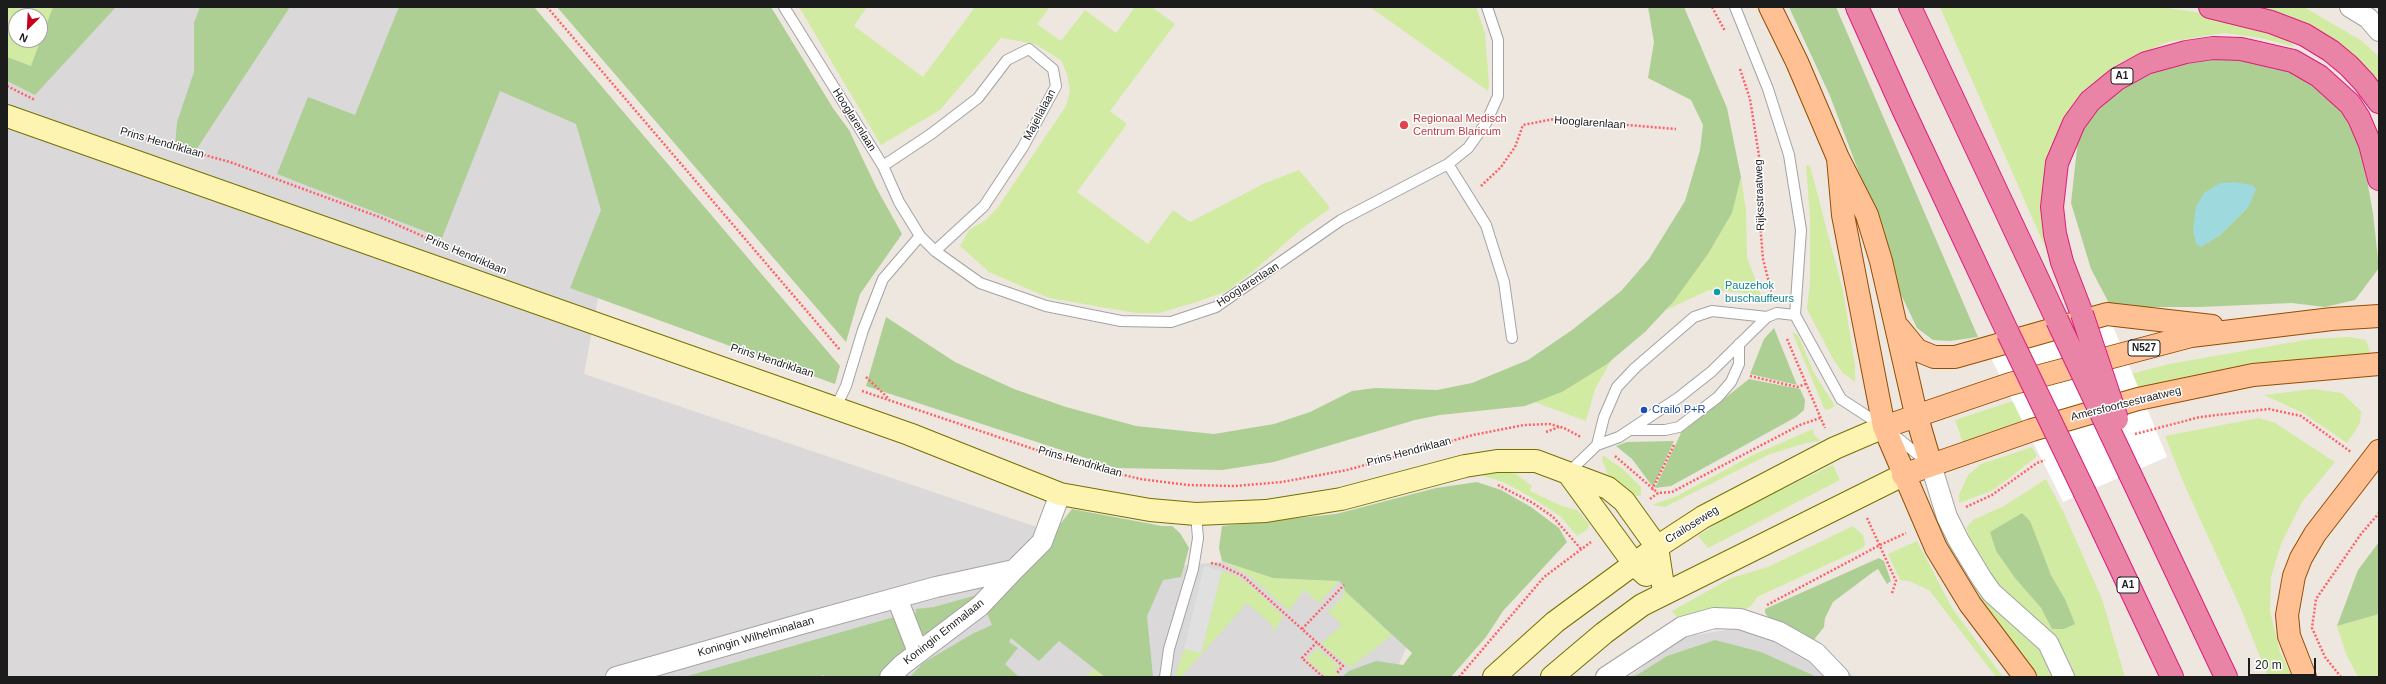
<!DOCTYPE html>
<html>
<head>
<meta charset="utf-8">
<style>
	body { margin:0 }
	#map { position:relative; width:2386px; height:684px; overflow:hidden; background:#eee7e0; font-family:Arial,sans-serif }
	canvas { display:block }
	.frame { position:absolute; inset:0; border:8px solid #1c1c1c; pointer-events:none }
	.north { position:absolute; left:8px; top:8px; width:40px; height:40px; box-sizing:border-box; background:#fff; border:1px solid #a4a4a4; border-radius:50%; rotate:204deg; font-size:11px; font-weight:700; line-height:16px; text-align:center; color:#1c1c1c }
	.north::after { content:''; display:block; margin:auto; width:14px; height:18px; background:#c7001d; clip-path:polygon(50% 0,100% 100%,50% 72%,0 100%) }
	.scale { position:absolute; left:2248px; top:658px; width:68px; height:18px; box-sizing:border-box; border:2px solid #1c1c1c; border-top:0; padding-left:5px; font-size:12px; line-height:14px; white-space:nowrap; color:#1c1c1c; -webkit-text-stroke:3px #fff; paint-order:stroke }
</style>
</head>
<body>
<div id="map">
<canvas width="2386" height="684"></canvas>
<div class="frame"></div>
<div class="north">N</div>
<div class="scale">20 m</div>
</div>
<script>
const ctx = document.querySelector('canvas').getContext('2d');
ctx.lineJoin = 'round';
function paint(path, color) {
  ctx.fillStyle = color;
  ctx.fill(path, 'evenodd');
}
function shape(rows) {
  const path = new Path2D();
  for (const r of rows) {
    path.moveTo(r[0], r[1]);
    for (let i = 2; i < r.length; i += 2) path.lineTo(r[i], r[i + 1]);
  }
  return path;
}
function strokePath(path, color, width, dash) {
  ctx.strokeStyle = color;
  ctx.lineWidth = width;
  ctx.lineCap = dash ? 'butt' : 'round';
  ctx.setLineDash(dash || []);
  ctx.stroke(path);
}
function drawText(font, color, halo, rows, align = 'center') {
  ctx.font = font + ' Arial,sans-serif';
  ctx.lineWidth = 3;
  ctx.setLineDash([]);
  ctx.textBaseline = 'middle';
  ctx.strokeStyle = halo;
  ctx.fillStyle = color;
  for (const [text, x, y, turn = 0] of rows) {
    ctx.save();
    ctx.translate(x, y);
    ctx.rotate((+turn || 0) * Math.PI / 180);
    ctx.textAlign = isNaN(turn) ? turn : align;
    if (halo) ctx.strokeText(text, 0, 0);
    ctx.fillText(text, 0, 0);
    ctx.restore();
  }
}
paint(shape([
	[7,7,478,7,621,174,584,374,1158,568,1336,550,1419,620,1393,677,7,677],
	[16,16,40,16,40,40,16,40],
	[1795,619,1854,677,1629,677,1682,637]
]), '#dad8d9');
paint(shape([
	[7,7,53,7,31,67,7,57],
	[16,16,40,16,40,40,16,40],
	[799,7,867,7,854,26,923,77,975,7,1050,7,1037,24,1061,41,1085,10,1116,33,1135,7,1152,7,1175,24,1110,111,1127,124,1077,192,1148,244,1173,210,1190,222,1265,183,1299,170,1329,206,1329,209,1300,230,1255,270,1227,291,1197,302,1159,313,1136,313,1049,298,989,272,960,246,969,230,986,220,998,207,1066,106,1070,91,1067,74,1061,60,1035,44,1001,38,940,110,881,145],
	[1370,7,1476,7,1485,33,1489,85,1488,91],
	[1940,7,2160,7,2196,12,2247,24,2286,38,2295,47,2261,38,2224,33,2168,42,2121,62,2079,97,2057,135,2043,187,2043,223,2055,270],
	[2261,7,2304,7,2362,41,2379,57,2379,85,2293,20],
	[1806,165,1810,166,1843,291,1855,365,1855,382,1843,373,1833,359,1807,309,1810,283,1810,217],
	[1741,177,1746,210,1747,257,1763,300,1745,293,1709,290,1666,310,1708,254,1732,213],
	[1792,332,1798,335,1814,373,1835,406,1830,409,1826,410,1824,408],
	[2349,337,2366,340,2370,352,2362,361,2140,395,2123,376,2169,364,2311,339],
	[1612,359,1595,389,1586,421,1534,402,1562,392],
	[2313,389,2342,393,2361,411,2360,423,2347,443,2303,413,2264,395],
	[2013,401,2024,425,1963,443,1955,420],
	[2259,418,2275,423,2335,462,2302,502,2281,544,2271,578,2270,611,2280,652,2292,677,2268,677,2241,609,2184,484,2165,436],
	[1813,429,1814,435,1821,441,1806,443,1770,454,1665,507,1652,505,1677,496,1753,455],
	[2032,447,2037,456,2007,480,1991,491,1959,503,1959,495,1968,475,1981,464],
	[1603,455,1624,470,1641,487,1641,495,1634,497,1609,477,1602,460],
	[1833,465,1840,480,1708,548,1698,536,1735,512],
	[1503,472,1516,474,1532,486,1530,491,1562,506,1577,510,1589,524,1588,529,1577,536,1560,516,1529,496,1503,482,1481,475],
	[2046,479,2064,513,2102,599,2125,677,2075,677,2068,658,2050,633,1993,579,1975,551,1966,528,1973,520,2004,506],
	[1990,531,2042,553,2051,575,2065,599,2052,629,2041,608,2015,578,1996,551],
	[1853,526,1863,535,1865,544,1863,548,1757,597,1752,605,1743,611,1731,611,1598,677,1593,677,1637,643,1679,620,1672,611,1731,578,1768,567],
	[1945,527,2039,647,2056,677,2036,677,1995,627,1937,531],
	[1917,541,1952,608,2003,677,1996,677,1929,590,1909,581,1900,580,1888,554],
	[1222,561,1273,578,1339,581,1319,603,1304,590,1289,611,1250,576],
	[1222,571,1237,576,1251,586,1283,616,1273,634,1273,626,1247,603,1181,677,1175,677,1184,649,1201,653],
	[1345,591,1392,635,1350,668,1321,643,1342,625,1328,612,1342,598],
	[2379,614,2379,677,2358,677,2346,654,2337,626],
	[1317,648,1339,666,1334,671,1342,677,1327,677,1307,660],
	[1094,669,1105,677,1086,677]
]), '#d1eba3');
paint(shape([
	[53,7,116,7,35,95,7,81,7,57,31,66],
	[200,7,290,7,194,153,175,146,177,122,194,72,194,23],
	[399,7,534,7,840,366,835,384,570,288,601,210,576,124,500,91,442,238,277,174,308,97,355,115],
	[557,7,771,7,833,108,849,130,877,189,902,234,860,294,846,342],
	[1648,7,1684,7,1727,108,1741,177,1732,213,1708,254,1674,301,1646,331,1607,364,1562,392,1525,406,1440,415,1415,420,1274,462,1222,470,1116,468,866,386,886,317,955,362,1014,389,1066,407,1136,426,1214,434,1274,424,1310,412,1352,391,1375,388,1437,390,1472,383,1528,360,1572,330,1621,291,1649,259,1685,201,1700,150,1703,125,1691,100,1648,78,1654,42],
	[1789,7,1836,7,1978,337,1950,341,1933,340,1917,328,1896,284,1866,191,1830,96],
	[2210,55,2272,63,2303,76,2326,94,2347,117,2362,152,2373,213,2379,268,2355,300,2325,307,2292,303,2200,307,2111,307,2091,269,2071,203,2079,131,2100,102,2142,73],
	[2249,206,2220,235,2200,247],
	[1774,328,1797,385,1750,374,1764,339],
	[1749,379,1800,389,1805,400,1804,410,1796,417,1671,486,1655,488,1681,433],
	[1674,441,1653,487,1632,459,1616,446,1627,442],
	[1477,482,1501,490,1531,507,1559,528,1567,542,1503,611,1486,637,1451,677,1342,677,1349,671,1376,661,1403,665,1412,653,1345,591,1343,585,1339,581,1273,578,1222,561,1219,548,1222,526,1336,514,1436,488],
	[1072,509,1162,526,1172,526,1180,533,1189,548,1181,577,1163,580,1147,616,1153,677,1105,677,1059,641,1039,661,1011,638,1009,642,1018,648,1005,664,1019,677,910,677,923,663,974,633,992,625,985,609,1047,541],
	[2022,513,2030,521,2051,575,2065,599,2075,624,2064,629,2052,629,2041,608,2015,578,1996,551,1990,532],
	[2379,542,2379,614,2337,626,2358,570],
	[1879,558,1884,561,1891,581,1887,584,1878,569,1873,572,1833,602,1825,618,1824,627,1813,641,1768,617,1765,613,1765,609],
	[977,595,980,598,921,638,915,617,916,609,934,607],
	[894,617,907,651,905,657,880,677,825,677,824,675,817,677,684,677],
	[1715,640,1761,652,1817,677,1634,677,1667,656]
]), '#aecf93');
paint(shape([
	[1204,566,1222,571,1201,653,1184,649]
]), '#e0e0e0');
paint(shape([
	[2234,182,2252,185,2256,189,2249,206,2220,235,2201,247,2196,244,2193,230,2196,206,2204,193,2220,183]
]), '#9ed9de');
paint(shape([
	[2105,307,2167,457,2063,502,1982,340]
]), '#fff');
const service = shape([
	[784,7,883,166,899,202,920,236,935,251,980,283,1046,306,1121,321,1171,322,1216,307,1341,220,1448,164,1468,148,1486,123,1498,96,1498,40,1487,7],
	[1735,7,1768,89,1789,155,1801,230,1795,315,1841,399,1884,427,1926,461],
	[1448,164,1486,225,1504,282,1512,338],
	[883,166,931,134,978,98,1007,60,1029,49,1053,69,1056,86,1023,147,984,206,935,251],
	[835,409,846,386,863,330,883,279,920,236],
	[1631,430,1665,430,1679,427,1718,397,1731,382,1739,364,1739,344],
	[1597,445,1619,437,1678,398,1711,372,1767,317,1777,313,1795,315],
	[1568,473,1597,445,1604,417,1617,387,1635,368,1694,317,1712,311,1767,317],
	[1165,677,1169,649,1193,569,1198,538,1196,514]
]);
const minor = shape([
	[2350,7,2368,18,2379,31],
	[1931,465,1947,517,1959,541,1982,579,1992,593,2048,643,2064,677],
	[897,598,918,652],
	[616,677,805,623,936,587,1014,570,1042,542,1060,494],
	[890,677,902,665,980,606,1014,570],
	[1606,677,1682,627,1714,618,1740,619,1779,632,1816,653,1839,677]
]);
const secondary = shape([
	[7,116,909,434,1060,494,1150,510,1196,514,1266,511,1341,499,1465,466,1497,461,1536,461,1608,488,1624,501,1657,547,1664,592],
	[1568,473,1635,565,1646,575],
	[1494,677,1555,622,1657,547,1703,517,1835,448,1884,427],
	[1552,677,1604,633,1642,605,1903,475]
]);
const primary = shape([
	[1770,7,1797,62,1838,158,1867,215,1881,261,1916,414,1931,465],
	[1838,158,1843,215,1884,427,1936,548,1970,604,2025,677],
	[1899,328,1917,350,1934,357,1955,357,2107,314,2212,326],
	[1884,427,2010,384,2191,336,2332,319,2379,316],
	[1903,475,2032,430,2138,399,2253,375,2379,364],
	[2305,677,2289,636,2287,615,2294,576,2301,558,2315,534,2379,451]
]);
const motorway = shape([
	[1857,7,1902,107,2008,333],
	[1910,7,2057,320],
	[2210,7,2271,22,2305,35,2331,51,2349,66,2364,82,2379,102],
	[2082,314,2062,262,2055,234,2052,207,2057,163,2074,123,2090,101,2117,79,2146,63,2186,52,2213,48,2241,49,2293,61,2319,76,2350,104,2359,118,2370,144,2379,179],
	[2130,474,2226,677],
	[2085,493,2172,677]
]);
strokePath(service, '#a3a3a3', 12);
strokePath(minor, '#a3a3a3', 22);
strokePath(secondary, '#757000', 24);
strokePath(primary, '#934d00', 24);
strokePath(motorway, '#dd1c7b', 24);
strokePath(shape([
	[547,7,840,350],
	[1712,7,1725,31],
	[1740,69,1750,99,1759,156,1758,199,1763,259,1773,298],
	[7,86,35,100],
	[142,138,230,162,382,218,429,239],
	[1481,186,1501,167,1515,147,1523,125,1554,119,1676,129],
	[1787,339,1825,428],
	[1750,376,1797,387,1806,384],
	[866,377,888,398],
	[862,391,1072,462,1140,479,1187,485,1235,486,1282,482,1347,470,1473,435,1524,425,1550,424,1564,428,1581,437],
	[1546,432,1559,427],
	[2135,434,2200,417,2269,409,2301,416,2351,452],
	[1615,456,1658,493],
	[1498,485,1533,503,1553,517,1581,549],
	[1652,490,1674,445],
	[1650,499,1658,493,1672,492,1800,425,1820,418],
	[1966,507,1992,495,2037,463,2045,460],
	[1867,518,1896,581,1892,593],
	[1211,563,1220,565,1243,576,1343,666,1337,673],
	[1767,605,1880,545,1906,533],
	[1302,629,1344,585],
	[1317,642,1302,658,1323,677],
	[1459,677,1544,577,1591,542],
	[2341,677,2325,657,2312,628,2316,599,2361,534,2379,513]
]), '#ff6067', 2.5, [2, 2]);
strokePath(service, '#fff', 10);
strokePath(minor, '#fff', 20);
strokePath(secondary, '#fcf4b0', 22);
strokePath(primary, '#ffc194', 22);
strokePath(motorway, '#e984a6', 22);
const motorwayBridge = shape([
	[2082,314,2117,419],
	[2057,320,2130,474],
	[2008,333,2085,493]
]);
strokePath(motorwayBridge, '#dd1c7b', 24, []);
strokePath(motorwayBridge, '#e984a6', 22);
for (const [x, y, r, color] of [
	[1404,125,5,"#e0444e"],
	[1717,292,4,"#0f9aa8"],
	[1644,410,4,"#1a4fb4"]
]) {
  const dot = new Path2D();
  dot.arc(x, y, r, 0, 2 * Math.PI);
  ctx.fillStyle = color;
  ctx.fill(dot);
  strokePath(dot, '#fff', 1.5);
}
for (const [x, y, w] of [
	[2122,76,22],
	[2144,348,32],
	[2128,585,22]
]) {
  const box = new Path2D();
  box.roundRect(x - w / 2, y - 8, w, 16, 3);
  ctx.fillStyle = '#fff';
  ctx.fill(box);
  strokePath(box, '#1c1c1c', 1);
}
drawText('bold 10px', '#1c1c1c', null, [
	["A1",2122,76],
	["N527",2144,348],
	["A1",2128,585]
]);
drawText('11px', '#1c1c1c', '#fff', [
	["Majellalaan",1040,115,-62],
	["Hooglarenlaan",854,120,58],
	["Hooglarenlaan",1590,123,4],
	["Prins Hendriklaan",162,143,16],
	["Rijksstraatweg",1760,195,-92],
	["Prins Hendriklaan",466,255,23],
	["Hooglarenlaan",1248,285,-33],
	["Prins Hendriklaan",772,361,18],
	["Amersfoortsestraatweg",2126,404,-14],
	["Prins Hendriklaan",1409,452,-15],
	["Prins Hendriklaan",1080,462,16],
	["Crailoseweg",1692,525,-32],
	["Koningin Emmalaan",944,632,-38],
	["Koningin Wilhelminalaan",756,637,-16]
]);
drawText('11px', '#be3a42', '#fff', [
	["Regionaal Medisch",1413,119],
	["Centrum Blaricum",1413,132]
], 'left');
drawText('11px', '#0d838f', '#fff', [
	["Pauzehok",1725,286],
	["buschauffeurs",1725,299]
], 'left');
drawText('11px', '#164399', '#fff', [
	["Crailo P+R",1652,410]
], 'left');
</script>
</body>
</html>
